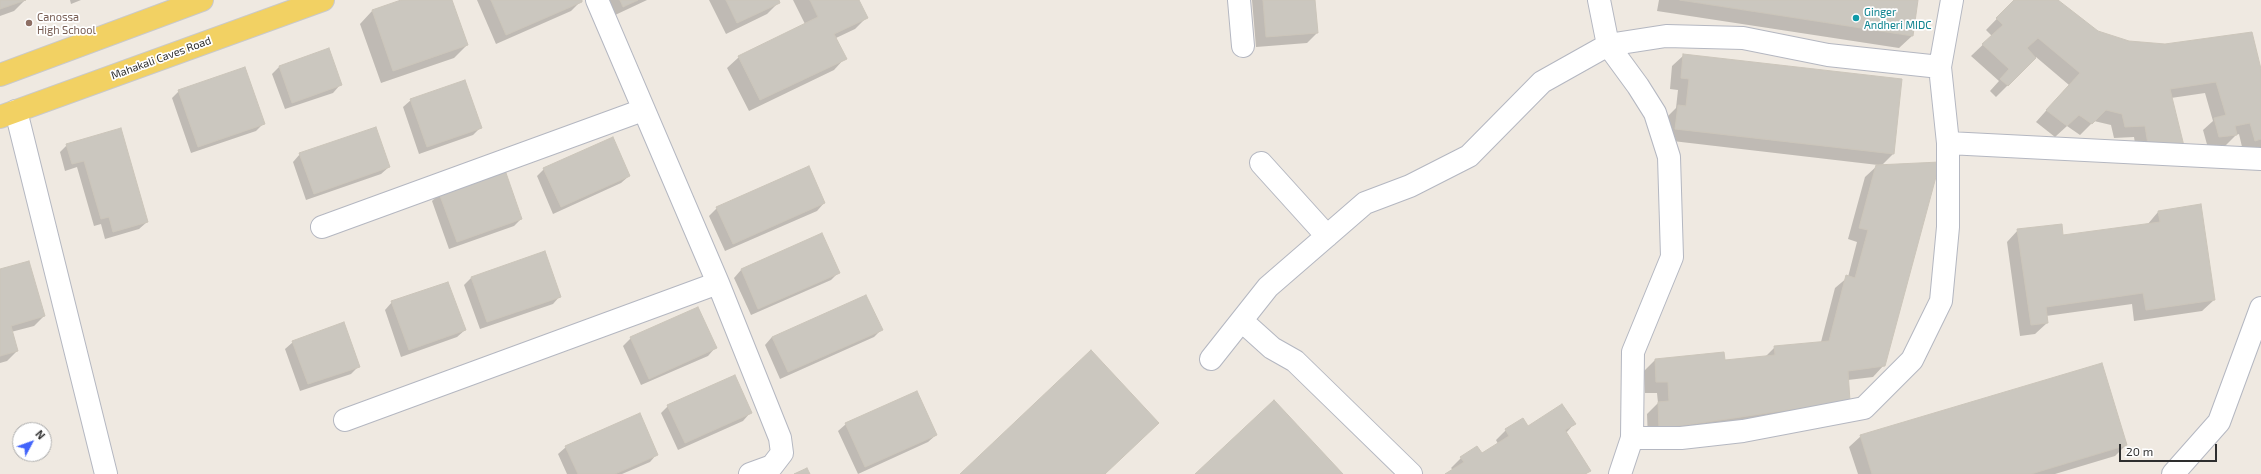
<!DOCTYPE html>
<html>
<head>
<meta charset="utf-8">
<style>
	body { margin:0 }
	#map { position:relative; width:2261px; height:474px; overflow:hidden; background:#efe9e1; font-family:"Exo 2",sans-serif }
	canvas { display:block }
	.north { position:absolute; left:12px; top:422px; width:40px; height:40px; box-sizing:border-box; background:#fff; border:1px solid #ababab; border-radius:50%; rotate:49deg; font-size:11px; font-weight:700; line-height:16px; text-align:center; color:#2e2e2e }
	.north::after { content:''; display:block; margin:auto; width:14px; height:18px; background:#4264fb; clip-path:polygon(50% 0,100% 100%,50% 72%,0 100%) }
	.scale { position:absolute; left:2119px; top:444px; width:98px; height:18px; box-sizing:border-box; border:2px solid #2e2e2e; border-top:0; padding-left:5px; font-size:12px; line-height:14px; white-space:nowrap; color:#2e2e2e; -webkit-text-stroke:3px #fff; paint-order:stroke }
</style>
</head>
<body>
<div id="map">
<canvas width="2261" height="474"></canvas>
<div class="north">N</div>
<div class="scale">20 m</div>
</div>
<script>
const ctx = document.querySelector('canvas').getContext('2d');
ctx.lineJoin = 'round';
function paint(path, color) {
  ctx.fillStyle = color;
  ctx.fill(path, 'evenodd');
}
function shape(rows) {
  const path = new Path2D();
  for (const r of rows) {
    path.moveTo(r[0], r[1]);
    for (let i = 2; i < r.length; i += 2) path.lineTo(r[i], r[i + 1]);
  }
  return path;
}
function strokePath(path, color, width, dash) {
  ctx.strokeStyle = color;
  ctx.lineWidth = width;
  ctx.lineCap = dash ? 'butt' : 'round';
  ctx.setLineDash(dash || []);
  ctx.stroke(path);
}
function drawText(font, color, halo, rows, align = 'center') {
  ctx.font = font + ' "Exo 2",sans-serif';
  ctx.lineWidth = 3.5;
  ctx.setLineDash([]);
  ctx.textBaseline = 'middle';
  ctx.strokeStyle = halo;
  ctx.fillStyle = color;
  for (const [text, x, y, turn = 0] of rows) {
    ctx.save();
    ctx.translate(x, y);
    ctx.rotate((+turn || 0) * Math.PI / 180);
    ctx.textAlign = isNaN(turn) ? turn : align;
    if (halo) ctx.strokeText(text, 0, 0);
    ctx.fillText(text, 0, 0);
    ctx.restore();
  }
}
paint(shape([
	[0,0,25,0,14,11,0,16],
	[70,0,81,0,71,4],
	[404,0,451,0,467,45,454,58,381,83,360,24,372,11],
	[477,0,581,0,581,1,571,11,496,44],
	[605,0,647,0,613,16],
	[709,0,778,0,779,2,767,14,726,34],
	[793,0,858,0,867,17,855,29,836,38,845,58,834,70,749,111,727,68,739,57,805,24],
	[1252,0,1314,0,1317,33,1307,43,1256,47],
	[1659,0,1917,0,1912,36,1899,48,1657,11],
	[2015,0,2056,0,2097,32,2129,42,2261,73,2261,147,2243,151,2239,134,2236,135,2225,146,2208,148,2203,130,2213,121,2205,93,2171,98,2138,162,2134,137,2114,138,2111,125,2094,121,2080,135,2067,126,2055,137,2036,122,2069,85,2036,57,1996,97,1990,91,1999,81,1971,56,1992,36,1986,30],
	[1684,55,1893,154,1881,166,1884,365,1873,377,1848,380,1849,400,1648,440,1647,414,1658,403,1657,393,1645,393,1644,371,1655,360,1723,353,1724,361,1765,357,1775,347,1821,342,1835,288,1848,277,1857,242,1848,239,1865,177,1878,165,1664,140,1667,117,1676,108,1678,90,1670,89,1672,66],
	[280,66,340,85,333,93,285,109,272,74],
	[179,91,264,123,256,131,191,153,172,98],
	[411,100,480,128,473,135,419,154,403,107],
	[120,130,147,222,139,229,105,239,101,224,94,226,77,167,65,171,60,152,67,145],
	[300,154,389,167,381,174,306,200,293,162],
	[544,169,629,176,621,183,553,214,537,176],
	[440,193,521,219,514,226,449,249,432,201],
	[824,203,817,211,725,251,709,216,717,208],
	[2158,212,2214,300,2202,311,2134,321,2132,304,2046,316,2047,323,2035,334,2020,336,2007,242,2018,230,2063,236,2147,225],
	[822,235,838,273,831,280,751,315,734,278,741,270],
	[0,270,44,316,34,326,11,332,17,351,7,361,0,363],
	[472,277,560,296,553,304,480,329,464,285],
	[392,302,465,330,457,337,401,357,385,310],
	[881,330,874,337,780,379,765,345,772,337],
	[631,338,715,348,708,356,641,385,623,346],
	[293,342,359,366,351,374,300,391,285,349],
	[668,406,750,413,743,421,678,450,661,413],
	[1523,419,1527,427,1574,424,1566,433,1590,470,1586,474,1447,474,1453,470,1451,468,1461,458,1481,454,1498,444,1496,440,1506,430],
	[846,424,936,435,928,442,858,474,838,431],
	[1861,436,2126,445,2115,456,2055,474,1858,474,1849,447],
	[566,447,657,454,650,462,622,474,567,474,558,454]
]), '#0003');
const building = shape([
	[0,0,26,0,0,9,0,0],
	[401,0,452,0,468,45,393,71,372,10,401,0],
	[491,0,582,0,582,2,506,35,491,0],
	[620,0,638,0,623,7,620,0],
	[726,0,779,0,780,3,737,23,726,0],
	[810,0,859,0,868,18,834,34,847,59,760,100,738,56,818,17,810,0],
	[1263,0,1315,0,1318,33,1266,37,1263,0],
	[1680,0,1918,0,1913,36,1680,0],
	[2014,0,2058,0,2098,31,2129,41,2165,44,2252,32,2261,69,2261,139,2255,141,2250,123,2235,126,2237,135,2219,137,2214,118,2226,115,2216,82,2170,89,2184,146,2149,151,2145,126,2125,127,2122,114,2106,110,2092,124,2079,115,2067,126,2046,110,2080,73,2038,38,2027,48,2036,58,2008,86,2000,79,2009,69,1982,44,2003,25,1996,18,2014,0],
	[329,48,342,85,292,103,279,66,329,48],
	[1683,54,1902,79,1894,154,1675,129,1678,105,1686,106,1689,79,1681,78,1683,54],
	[245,67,265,124,198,147,178,90,245,67],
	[465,80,482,128,427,147,410,99,465,80],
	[376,127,390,167,314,194,299,153,376,127],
	[121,128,148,222,113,232,109,217,101,219,84,161,72,164,66,144,121,128],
	[613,137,630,176,561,207,543,168,613,137],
	[1940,162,1885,366,1848,371,1850,401,1659,429,1658,402,1669,401,1668,382,1656,382,1655,359,1724,352,1725,360,1775,355,1774,346,1829,341,1846,275,1855,278,1868,230,1859,228,1876,165,1940,162],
	[809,166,825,203,733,244,716,207,809,166],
	[505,170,522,219,457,242,439,193,505,170],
	[2201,204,2215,300,2146,310,2143,293,2046,307,2048,323,2031,325,2017,229,2062,224,2063,235,2160,222,2158,211,2201,204],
	[822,233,840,273,758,309,741,269,822,233],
	[545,251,561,297,487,322,471,277,545,251],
	[29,261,45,316,11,326,18,351,0,356,0,269,29,261],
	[448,282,466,330,409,350,391,301,448,282],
	[866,295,883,330,788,372,772,337,866,295],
	[698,307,717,348,649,379,630,337,698,307],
	[344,322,360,367,308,384,292,341,344,322],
	[1091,350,1159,423,1105,474,960,474,1091,350],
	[2102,363,2127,445,2031,474,1872,474,1860,435,2102,363],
	[735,375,752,413,685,443,667,405,735,375],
	[917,391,937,435,865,467,845,423,917,391],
	[1274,400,1343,474,1195,474,1274,400],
	[1562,404,1576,424,1565,430,1591,471,1585,474,1445,474,1464,462,1460,457,1477,446,1482,453,1509,436,1505,429,1523,418,1528,426,1562,404],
	[640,413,658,455,615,474,578,474,565,446,640,413],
	[807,468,810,474,794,474,807,468]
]);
paint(building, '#cbc7bf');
strokePath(building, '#cbc5ba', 1);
const minor = shape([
	[597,0,718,283,780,438,782,453,772,466,750,474],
	[1239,0,1243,46],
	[1599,0,1608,45,1638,86,1655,113,1669,157,1672,257,1633,352,1632,438,1620,474],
	[16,111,106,474],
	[1948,143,2261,159],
	[1261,163,1327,236],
	[322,227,643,110],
	[1242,321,1272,348,1295,361,1411,474],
	[1211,359,1268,287,1365,203,1410,186,1469,156,1542,82,1608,45,1666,36,1743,38,1828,55,1940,67],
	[345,420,718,283],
	[1632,438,1681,438,1743,431,1864,408,1912,360,1941,301,1948,227,1948,143,1940,67,1952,0],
	[2173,474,2219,422,2261,308]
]);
const major = shape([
	[0,75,202,0],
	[0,117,323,0]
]);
strokePath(minor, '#b4b7c1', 24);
strokePath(major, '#c9c9c9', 24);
strokePath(minor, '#fff', 22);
strokePath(major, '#f2d163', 22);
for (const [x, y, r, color] of [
	[1856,18,4,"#0f9aa8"],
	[29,23,4,"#8d6e63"]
]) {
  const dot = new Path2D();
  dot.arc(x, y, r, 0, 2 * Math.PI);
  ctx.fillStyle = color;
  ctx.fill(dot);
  strokePath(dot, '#fff', 1.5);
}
drawText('11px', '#0d838f', '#fff', [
	["Ginger",1864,12],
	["Andheri MIDC",1864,25]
], 'left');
drawText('11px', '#785e54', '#fff', [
	["Canossa",37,17],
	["High School",37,30]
], 'left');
drawText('11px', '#2e2e2e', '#fff', [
	["Mahakali Caves Road",161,58,-20]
]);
</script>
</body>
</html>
